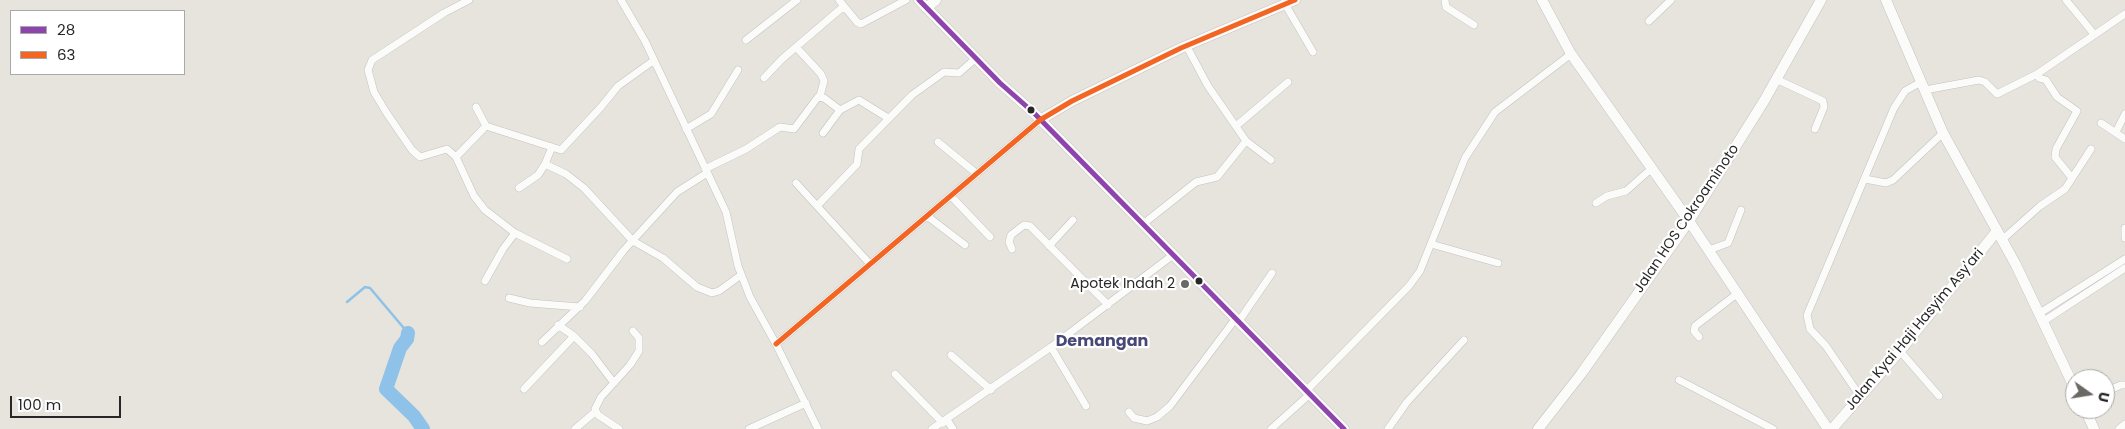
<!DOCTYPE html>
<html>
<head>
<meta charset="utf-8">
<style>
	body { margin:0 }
	#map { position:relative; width:2125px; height:429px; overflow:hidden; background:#e6e4dc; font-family:Poppins,sans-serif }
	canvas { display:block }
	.legend { position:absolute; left:10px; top:10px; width:175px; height:65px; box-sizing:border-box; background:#fff; border:1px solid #a9a9a9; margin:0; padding:6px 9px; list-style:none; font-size:15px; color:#272727 }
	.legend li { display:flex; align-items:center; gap:10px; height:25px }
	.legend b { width:25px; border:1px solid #a9a9a9 }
	.north { position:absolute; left:2065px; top:369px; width:50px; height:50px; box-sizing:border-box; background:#fff; border:1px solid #a9a9a9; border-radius:50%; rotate:103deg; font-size:14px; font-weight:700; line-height:20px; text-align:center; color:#272727 }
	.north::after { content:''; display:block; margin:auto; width:18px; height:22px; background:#6a6966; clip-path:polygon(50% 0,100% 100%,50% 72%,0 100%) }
	.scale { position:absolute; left:10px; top:396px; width:111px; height:22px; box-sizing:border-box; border:2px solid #272727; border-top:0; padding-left:6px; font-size:15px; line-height:18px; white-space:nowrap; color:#272727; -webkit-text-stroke:4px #fff; paint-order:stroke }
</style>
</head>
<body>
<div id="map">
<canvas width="2125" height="429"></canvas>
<ul class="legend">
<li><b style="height:6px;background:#8e44ad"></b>28</li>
<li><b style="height:6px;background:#f26522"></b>63</li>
</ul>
<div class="north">U</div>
<div class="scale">100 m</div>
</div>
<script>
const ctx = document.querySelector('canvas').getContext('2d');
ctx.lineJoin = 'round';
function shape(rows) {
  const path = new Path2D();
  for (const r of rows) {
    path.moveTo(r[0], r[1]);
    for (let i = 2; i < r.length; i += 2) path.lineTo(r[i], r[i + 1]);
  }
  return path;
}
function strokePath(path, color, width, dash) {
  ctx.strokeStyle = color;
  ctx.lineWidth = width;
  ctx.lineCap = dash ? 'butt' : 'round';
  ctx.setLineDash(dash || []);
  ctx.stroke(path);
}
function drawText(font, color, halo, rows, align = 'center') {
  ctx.font = font + ' Poppins,sans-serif';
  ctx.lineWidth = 4.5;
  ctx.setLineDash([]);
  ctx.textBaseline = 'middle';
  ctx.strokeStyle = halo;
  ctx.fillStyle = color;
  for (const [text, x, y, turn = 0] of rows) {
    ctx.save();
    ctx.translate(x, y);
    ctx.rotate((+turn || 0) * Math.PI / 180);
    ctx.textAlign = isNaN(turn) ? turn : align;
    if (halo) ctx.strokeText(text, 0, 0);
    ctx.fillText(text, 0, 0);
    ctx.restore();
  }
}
strokePath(shape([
	[347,302,365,287,370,288,408,333]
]), '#8ec2e9', 2.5);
strokePath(shape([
	[408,333,407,339,400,348,386,389,414,416,423,429]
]), '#8ec2e9', 14);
const street = shape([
	[469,0,444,13,372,60,368,70,374,92,386,112,412,150,420,157,447,149,456,157,486,126],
	[621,0,645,41,726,212,738,266,750,297,776,344,818,429],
	[839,0,857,22,861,24,906,0],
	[1445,0,1446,7,1474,25],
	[2066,0,2094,34],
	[1285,4,1313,52],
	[1649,21,1671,0],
	[746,40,797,0],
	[796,47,821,74,824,81,820,96],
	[764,78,782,59,844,6],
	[1776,79,1823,101,1824,107,1815,129],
	[1925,90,1979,80,1985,82,1997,94,2037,74],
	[476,107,486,126,561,150,601,107,618,86,653,61],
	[2101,123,2125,139],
	[1236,126,1288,82],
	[686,129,711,114,738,70],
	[2116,132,2125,114],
	[823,133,840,110,859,100,888,118],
	[1246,141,1271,160],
	[938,142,977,174],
	[456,157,474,196,485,210,515,233,567,259],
	[545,164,552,147],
	[705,169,746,149,780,127,794,129,818,97,824,98,840,110],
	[2072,178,2055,157,2056,149,2077,111,2057,97,2046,80,2039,78,2037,74,2125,14],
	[1865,179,1886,183,1893,180,1943,133],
	[796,183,870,264],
	[519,188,538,175,545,164,566,174,584,188,633,241,663,258,697,287,712,293,719,291,741,275],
	[951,196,990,237],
	[1596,203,1607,196,1626,191,1652,168],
	[817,206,857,164,859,149,912,95,944,72,959,73,976,58],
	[927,216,965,245],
	[1143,224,1196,182,1217,177,1246,141,1208,86,1186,45],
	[2125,228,2125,238],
	[2003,239,2040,206,2065,189,2091,149],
	[1431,244,1498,263],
	[1049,246,1073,220],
	[1012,249,1009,242,1011,235,1024,225,1030,226,1108,305],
	[1709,250,1728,243,1741,210],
	[485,281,503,249,515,233],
	[509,298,530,303,580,307],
	[2040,313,2125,259],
	[1239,321,1272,273],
	[2044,321,2125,268],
	[558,325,574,336,592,354,614,383],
	[1699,337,1694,331,1695,326,1738,293],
	[542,342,585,301,624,250,677,192,707,173],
	[776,344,1040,120],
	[1051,347,1086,406],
	[1900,351,1939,396],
	[951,355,991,390],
	[895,374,943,423],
	[1679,380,1773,429],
	[524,389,574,336],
	[1306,391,1409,286,1420,271,1465,158,1495,112,1571,54],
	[2105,392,2121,385,2125,385],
	[1860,396,1826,346,1810,329,1807,315,1894,108,1905,91,1921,82],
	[1129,412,1134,418,1147,421,1157,417,1170,406,1236,318],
	[947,420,953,429],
	[575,429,595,412],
	[619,429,598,415,595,409,601,397,630,365,639,351,639,338,633,331],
	[749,429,806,403],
	[932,429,1051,347,1173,255],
	[1271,429,1310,394],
	[1388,429,1407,402,1464,340],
	[2119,429,2125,424]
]);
const secondary = shape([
	[919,0,1000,83,1034,113,1344,429],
	[1542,0,1571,54,1689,221,1828,429],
	[1886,0,1943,133,2016,265,2075,389],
	[926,8,936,0],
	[1040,120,1072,101,1181,48,1295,0],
	[2085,409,2094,429],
	[1538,429,1581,374,1689,221,1764,101,1821,0],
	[1832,429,1900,351,1997,231]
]);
strokePath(street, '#c3c2c2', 8);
strokePath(secondary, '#c3c2c2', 11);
strokePath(street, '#fbfbfa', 7);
strokePath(secondary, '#fbfbfa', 10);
strokePath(shape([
	[919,0,1000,83,1034,113,1344,429]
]), '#8e44ad', 5);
strokePath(shape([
	[776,344,1040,120,1072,101,1181,48,1295,0]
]), '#f26522', 5);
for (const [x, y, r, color] of [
	[1031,110,4.5,"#272727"],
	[1199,281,4.5,"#272727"],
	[1185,284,5,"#6a6966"]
]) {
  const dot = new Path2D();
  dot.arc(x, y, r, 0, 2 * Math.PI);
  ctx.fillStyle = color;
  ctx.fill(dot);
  strokePath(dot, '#fff', 2);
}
drawText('14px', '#272727', '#fff', [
	["Jalan HOS Cokroaminoto",1687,219,-56],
	["Jalan Kyai Haji Hasyim Asy'ari",1915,330,-50]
]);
drawText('14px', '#272727', '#fff', [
	["Apotek Indah 2",1175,284]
], 'right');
drawText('bold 16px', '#484878', '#fff', [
	["Demangan",1102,342]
]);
</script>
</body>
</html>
